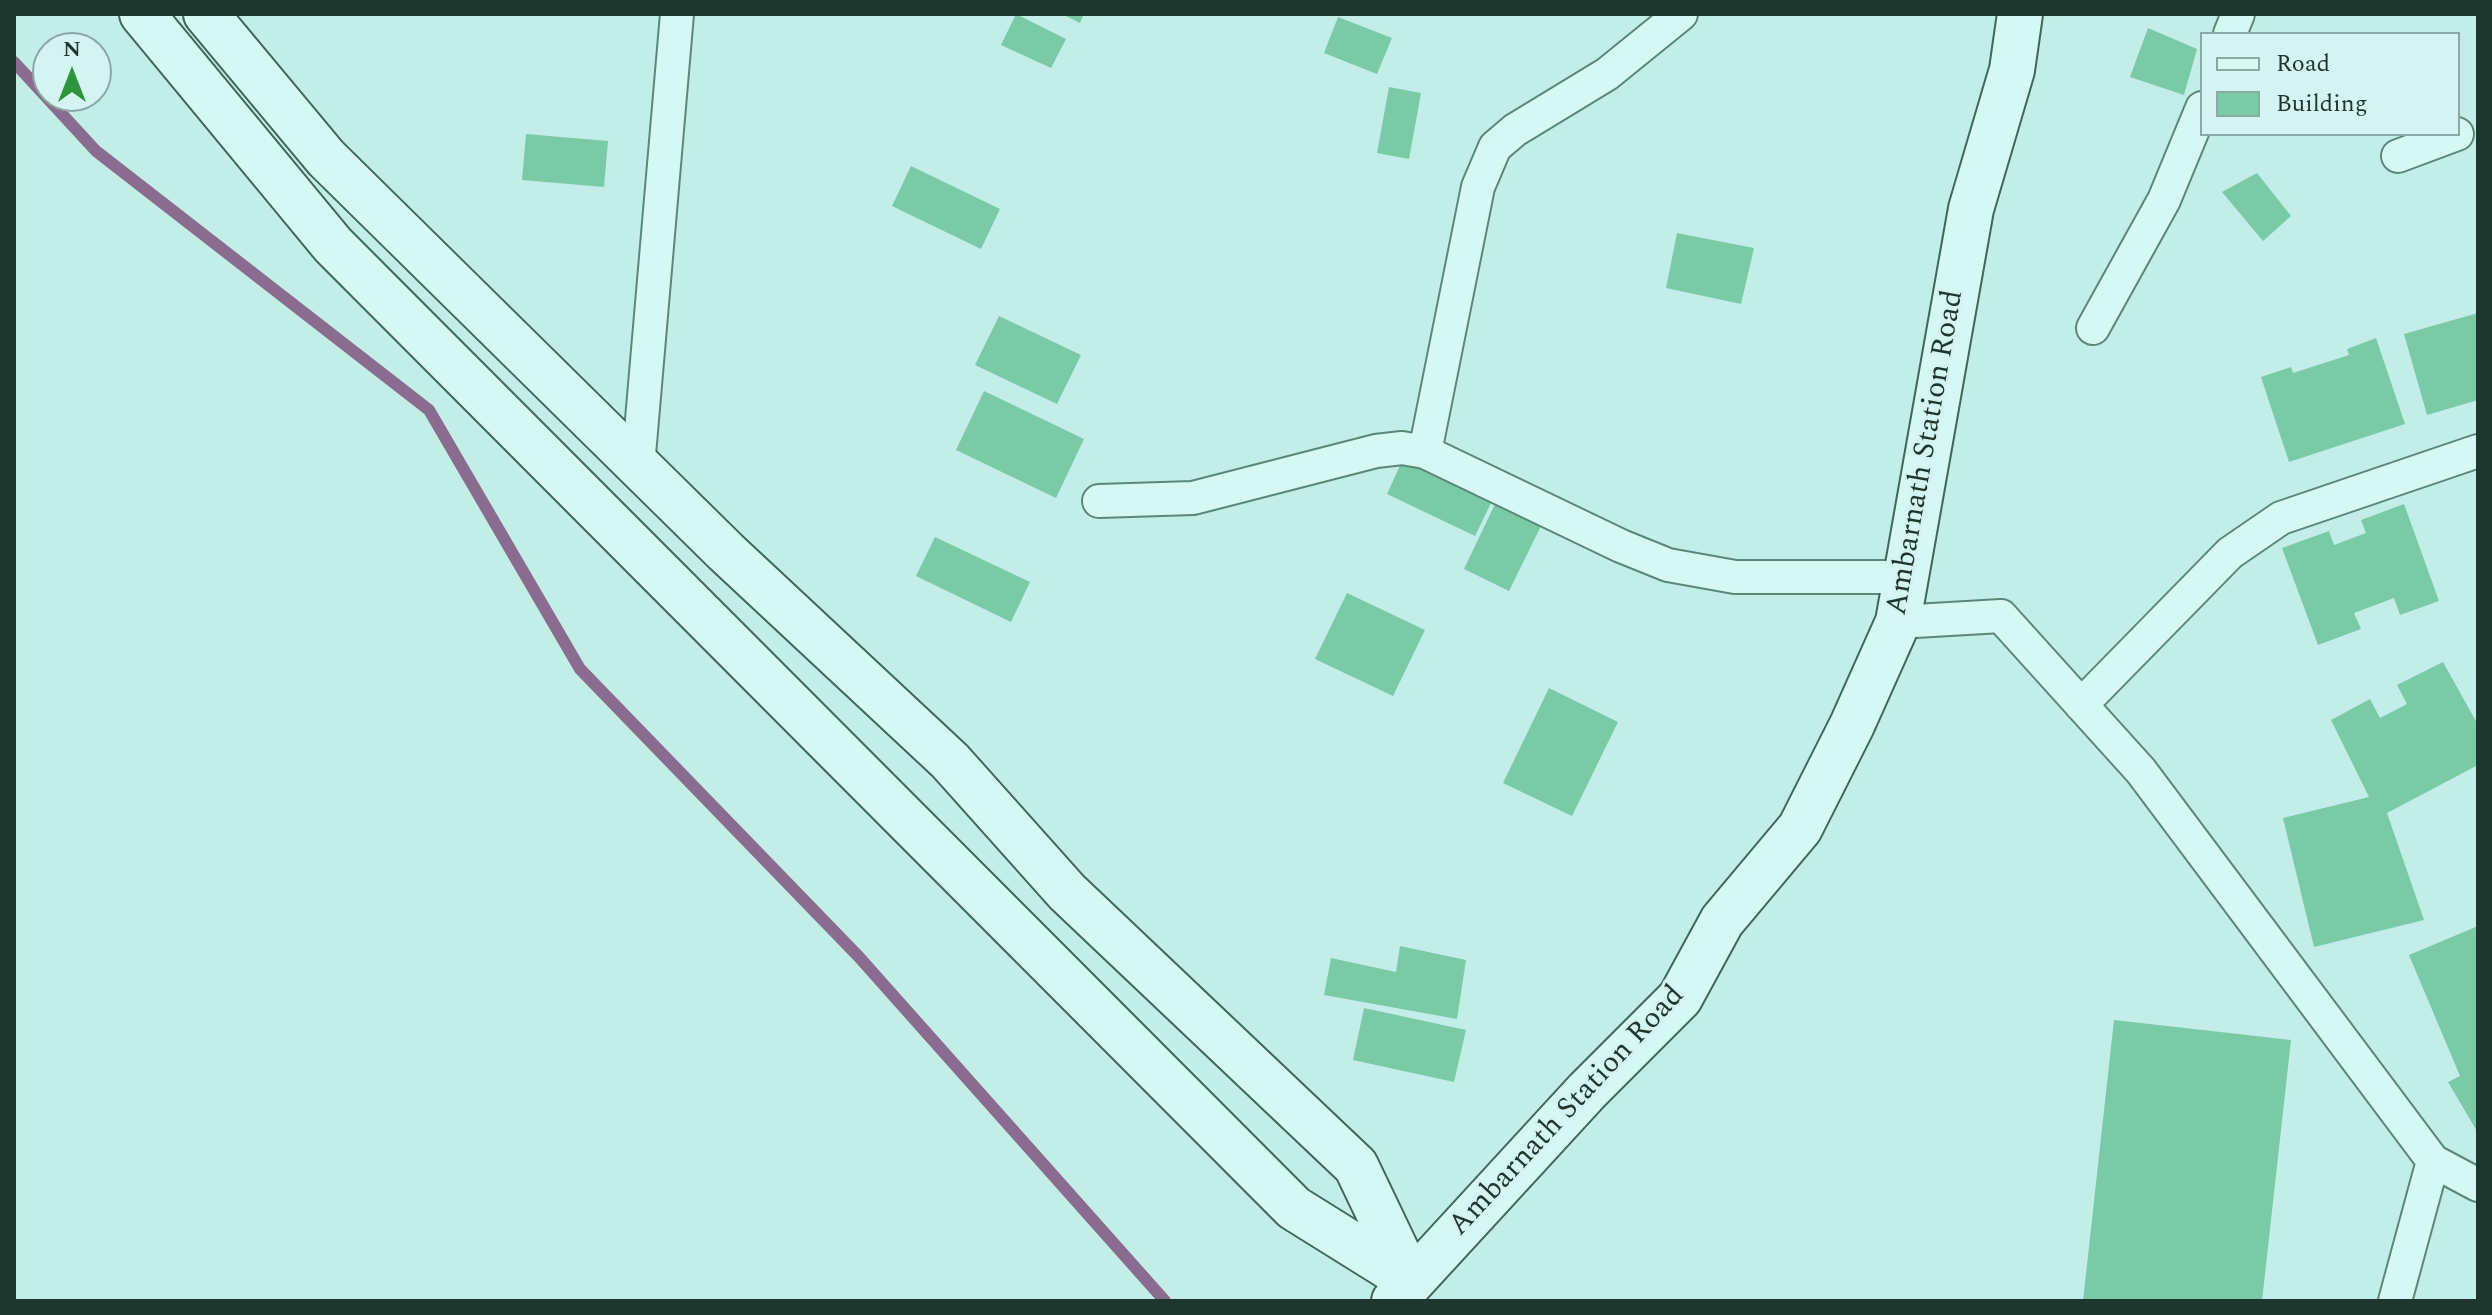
<!DOCTYPE html>
<html>
<head>
<meta charset="utf-8">
<style>
	body { margin:0 }
	#map { position:relative; width:2492px; height:1315px; overflow:hidden; background:#c3ede7; font-family:Spectral,serif }
	canvas { display:block }
	.frame { position:absolute; inset:0; border:16px solid #1e372e; pointer-events:none }
	.legend { position:absolute; left:2200px; top:32px; width:260px; height:104px; box-sizing:border-box; background:#d3f4f0; border:2px solid #8ba8a2; margin:0; padding:10px 14px; list-style:none; font-size:24px; color:#1e372e }
	.legend li { display:flex; align-items:center; gap:16px; height:40px }
	.legend b { width:40px; border:2px solid #8ba8a2 }
	.north { position:absolute; left:32px; top:32px; width:80px; height:80px; box-sizing:border-box; background:#d3f4f0; border:2px solid #8ba8a2; border-radius:50%; rotate:0deg; font-size:22px; font-weight:700; line-height:32px; text-align:center; color:#1e372e }
	.north::after { content:''; display:block; margin:auto; width:28px; height:36px; background:#2c943b; clip-path:polygon(50% 0,100% 100%,50% 72%,0 100%) }
</style>
</head>
<body>
<div id="map">
<canvas width="2492" height="1315"></canvas>
<div class="frame"></div>
<ul class="legend">
<li><b style="height:10px;background:#d6f8f3"></b>Road</li>
<li><b style="height:22px;background:#7acaa7"></b>Building</li>
</ul>
<div class="north">N</div>
</div>
<script>
const ctx = document.querySelector('canvas').getContext('2d');
ctx.lineJoin = 'round';
function shape(rows) {
  const path = new Path2D();
  for (const r of rows) {
    path.moveTo(r[0], r[1]);
    for (let i = 2; i < r.length; i += 2) path.lineTo(r[i], r[i + 1]);
  }
  return path;
}
function strokePath(path, color, width, dash) {
  ctx.strokeStyle = color;
  ctx.lineWidth = width;
  ctx.lineCap = dash ? 'butt' : 'round';
  ctx.setLineDash(dash || []);
  ctx.stroke(path);
}
function paint(path, color) {
  ctx.fillStyle = color;
  ctx.fill(path, 'evenodd');
}
function drawText(font, color, halo, rows, align = 'center') {
  ctx.font = font + ' Spectral,serif';
  ctx.lineWidth = 6;
  ctx.setLineDash([]);
  ctx.textBaseline = 'middle';
  ctx.strokeStyle = halo;
  ctx.fillStyle = color;
  for (const [text, x, y, turn = 0] of rows) {
    ctx.save();
    ctx.translate(x, y);
    ctx.rotate((+turn || 0) * Math.PI / 180);
    ctx.textAlign = isNaN(turn) ? turn : align;
    if (halo) ctx.strokeText(text, 0, 0);
    ctx.fillText(text, 0, 0);
    ctx.restore();
  }
}
strokePath(shape([
	[14,62,96,151,429,410,580,669,859,957,1165,1301]
]), '#8a6d8e', 12);
paint(shape([
	[1016,14,1066,39,1051,68,1001,45],
	[1062,14,1084,14,1080,23],
	[1338,17,1392,38,1377,74,1324,53],
	[2148,28,2197,49,2184,95,2130,77],
	[1389,87,1421,93,1409,159,1377,153],
	[526,134,608,141,604,187,522,180],
	[911,166,1000,209,981,249,892,206],
	[2257,173,2291,216,2263,241,2222,192],
	[1677,233,1754,248,1741,304,1666,288],
	[2478,313,2478,400,2427,415,2404,334],
	[999,316,1081,355,1057,404,975,365],
	[2376,338,2405,424,2289,462,2261,377,2291,367,2293,373,2349,355,2347,349],
	[984,391,1084,439,1056,498,956,450],
	[1403,459,1492,501,1475,536,1387,494],
	[1495,504,1541,526,1509,591,1464,569],
	[2404,504,2439,601,2400,615,2394,598,2354,613,2361,629,2318,645,2282,548,2329,531,2334,545,2366,533,2361,520],
	[935,537,1030,582,1011,622,916,576],
	[1347,593,1425,630,1393,696,1315,659],
	[2443,662,2478,725,2478,765,2387,813,2424,920,2314,947,2283,818,2369,797,2331,720,2370,699,2380,718,2407,704,2397,685],
	[1549,688,1618,722,1572,816,1503,783],
	[2478,926,2478,1133,2448,1082,2460,1076,2409,955],
	[1400,946,1466,960,1457,1019,1324,995,1331,958,1396,972],
	[1364,1008,1466,1030,1454,1082,1353,1060],
	[2114,1020,2291,1040,2262,1301,2083,1301]
]), '#7acaa7');
const street = shape([
	[2230,34,2238,14],
	[2398,156,2457,134],
	[2093,328,2164,200,2202,108],
	[1425,452,1478,187,1495,147,1515,130,1607,74,1681,14],
	[638,466,677,14],
	[1099,501,1193,498,1376,451,1402,448,1425,452,1621,546,1668,565,1735,577,1906,577],
	[1898,622,2001,616,2141,771,2433,1161,2478,1185],
	[2081,705,2230,553,2281,518,2478,451],
	[2395,1301,2433,1161]
]);
const secondary = shape([
	[142,14,333,245,1294,1208,1411,1281],
	[206,14,326,158,726,552,950,761,1067,892,1356,1166,1411,1281],
	[1394,1301,1587,1091,1680,998,1722,921,1800,828,1852,725,1898,622,1971,209,2012,70,2020,14]
]);
strokePath(street, '#5b8779', 36);
strokePath(secondary, '#3e685a', 48);
strokePath(street, '#d6f8f3', 32);
strokePath(secondary, '#d6f8f3', 44);
drawText('30px', '#1e372e', '#d3f4f0', [
	["Ambarnath Station Road",1927,453,-80],
	["Ambarnath Station Road",1568,1112,-47]
]);
</script>
</body>
</html>
